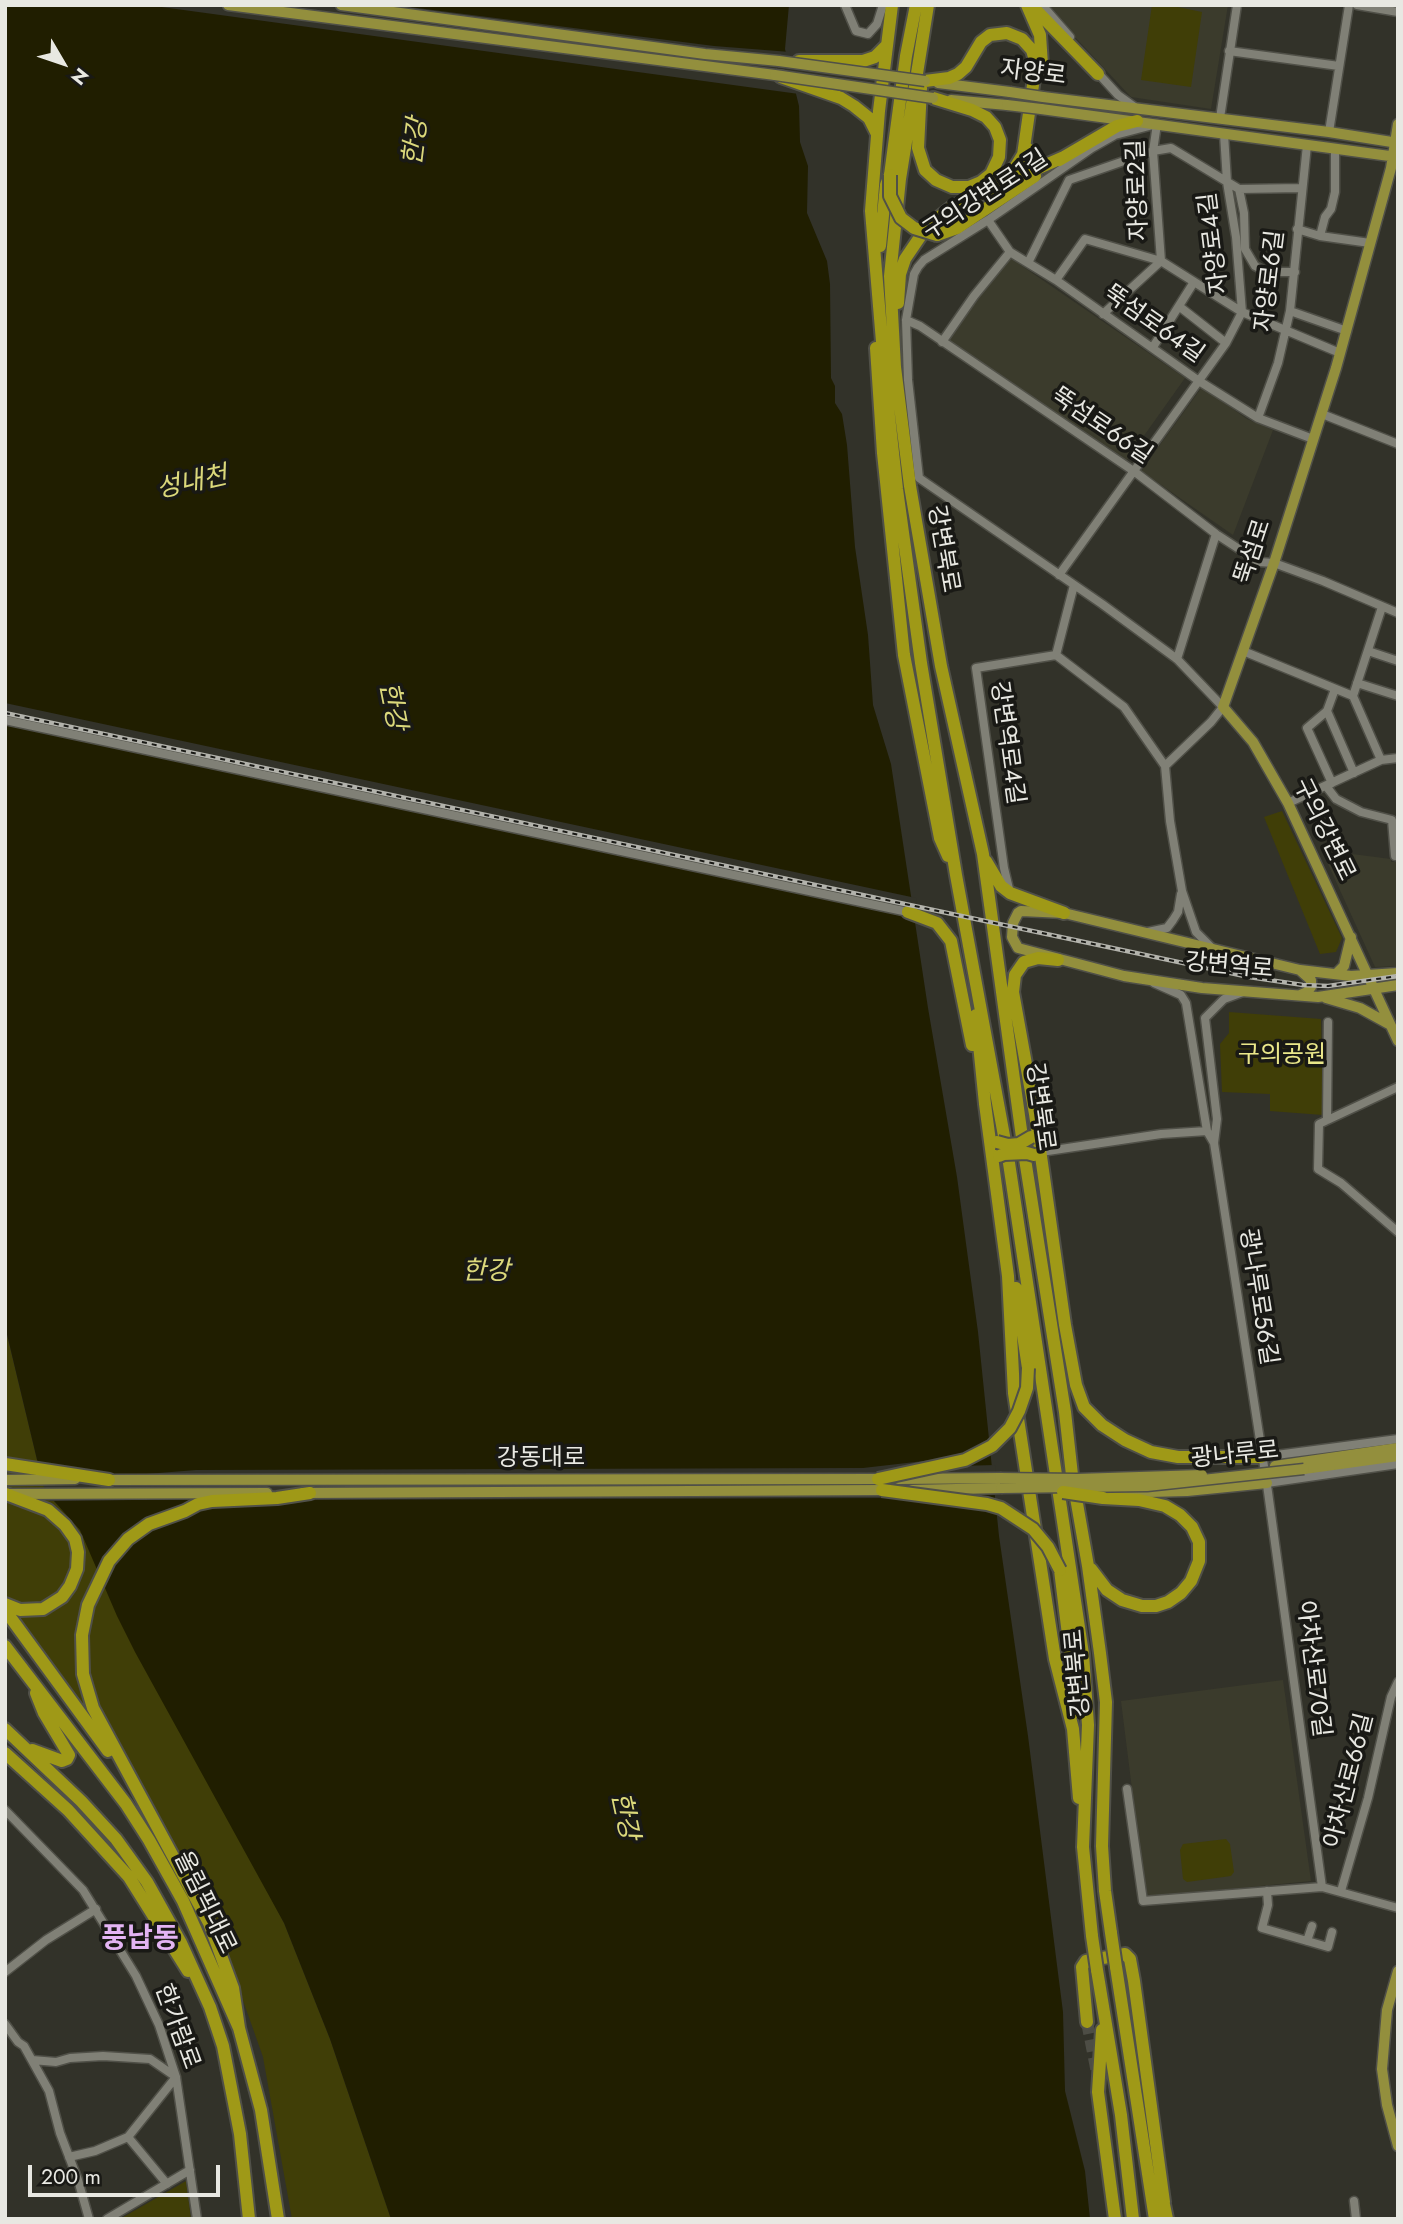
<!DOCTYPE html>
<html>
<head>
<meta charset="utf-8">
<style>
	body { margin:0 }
	#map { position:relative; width:1403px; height:2224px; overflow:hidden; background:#323229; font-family:Jost,sans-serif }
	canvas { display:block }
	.frame { position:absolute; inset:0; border:7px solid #e8e8e2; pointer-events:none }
	.north { position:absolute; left:28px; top:28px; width:70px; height:70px; -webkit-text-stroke:5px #191915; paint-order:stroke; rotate:129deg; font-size:19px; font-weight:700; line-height:28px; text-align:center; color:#e8e8e2 }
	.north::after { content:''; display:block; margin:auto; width:24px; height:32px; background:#e8e8e2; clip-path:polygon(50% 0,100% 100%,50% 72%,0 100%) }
	.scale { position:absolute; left:28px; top:2165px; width:192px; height:32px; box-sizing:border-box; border:4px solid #e8e8e2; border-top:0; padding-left:9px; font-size:21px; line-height:24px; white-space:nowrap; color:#e8e8e2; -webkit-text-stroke:5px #191915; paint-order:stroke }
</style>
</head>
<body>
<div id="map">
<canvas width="1403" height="2224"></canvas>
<div class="frame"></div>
<div class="north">N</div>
<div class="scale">200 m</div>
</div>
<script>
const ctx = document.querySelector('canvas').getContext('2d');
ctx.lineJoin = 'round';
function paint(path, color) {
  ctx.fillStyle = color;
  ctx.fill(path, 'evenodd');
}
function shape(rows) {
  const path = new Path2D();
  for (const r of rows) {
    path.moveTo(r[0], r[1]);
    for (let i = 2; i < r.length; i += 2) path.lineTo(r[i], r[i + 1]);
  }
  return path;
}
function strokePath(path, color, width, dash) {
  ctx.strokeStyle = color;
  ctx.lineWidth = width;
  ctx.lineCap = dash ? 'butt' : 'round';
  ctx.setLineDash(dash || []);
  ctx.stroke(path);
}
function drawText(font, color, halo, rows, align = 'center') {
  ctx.font = font + ' Jost,"Noto Sans KR",sans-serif';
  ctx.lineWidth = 7;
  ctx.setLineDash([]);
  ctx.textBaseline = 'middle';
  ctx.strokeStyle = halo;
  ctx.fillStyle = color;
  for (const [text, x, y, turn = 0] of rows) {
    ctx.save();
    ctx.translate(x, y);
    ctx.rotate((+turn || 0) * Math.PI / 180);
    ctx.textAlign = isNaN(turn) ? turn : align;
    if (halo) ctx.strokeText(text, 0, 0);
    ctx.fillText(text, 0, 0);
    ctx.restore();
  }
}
paint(shape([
	[1045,5,1228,5,1211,109,1131,97],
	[1009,257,1185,378,1126,461,948,340],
	[1202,387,1247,419,1273,430,1233,535,1141,471],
	[1329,851,1391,859,1391,862,1398,862,1398,966,1375,967,1323,853],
	[1283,1680,1311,1881,1148,1897,1139,1845,1121,1701]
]), '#3b3b2c');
paint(shape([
	[1152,5,1168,5,1202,12,1191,87,1141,80],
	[1282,811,1342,938,1336,952,1320,954,1264,817],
	[1229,1012,1321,1019,1323,1115,1270,1111,1270,1094,1222,1092,1220,1044,1229,1033],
	[5,1327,39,1468,54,1501,80,1530,284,1923,330,2039,391,2219,292,2219,263,2057,222,1941,198,1887,162,1821,121,1760,5,1602],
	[1226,1839,1230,1844,1234,1872,1231,1876,1187,1882,1183,1879,1180,1850,1183,1844],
	[186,2181,191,2219,120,2219]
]), '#403e07');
paint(shape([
	[5,5,789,5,785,49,799,106,800,142,808,166,807,213,827,261,830,284,831,378,835,386,835,403,842,414,847,445,855,547,868,635,873,705,891,764,928,1008,957,1177,978,1332,999,1536,1028,1736,1058,1973,1063,2012,1065,2091,1085,2171,1090,2219,391,2219,330,2039,284,1923,135,1652,117,1616,80,1530,54,1501,39,1468,5,1326]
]), '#201e00');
paint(shape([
	[147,5,394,5,714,46,790,52,799,94],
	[5,703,916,898,919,919,5,725],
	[950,1458,959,1466,995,1465,998,1495,962,1496,984,1507,900,1498,316,1500,218,1507,210,1499,50,1501,39,1476,55,1476,62,1466,109,1477,196,1470,863,1468]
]), '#323229');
strokePath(shape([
	[1087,2022,1097,2073]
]), '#4d4d45', 12, [12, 6]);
const minor = shape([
	[845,5,856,31,868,34,877,24,883,5],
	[1042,5,1070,37],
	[1357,5,1398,12],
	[1229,51,1339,66],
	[1097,72,1118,95,1136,108],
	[1220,118,1237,5],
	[1329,132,1349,5],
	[1239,189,1244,213,1245,249,1255,266,1267,272,1295,272],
	[988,220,1010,252,1056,280,1199,381,1258,418,1313,439],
	[1297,229,1320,236,1370,243],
	[1320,236,1325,217,1331,209,1335,192,1335,148],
	[1028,263,1069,180,1153,151,1171,148,1239,189,1301,188],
	[1056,280,1085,239,1161,261,1242,312,1340,353],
	[1180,307,1226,343],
	[1290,311,1347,331],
	[1103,314,1161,261,1153,151,1157,124,1115,135,1092,148,988,220,924,260,918,267,914,274,906,320,908,380,919,478,1102,604,1177,659,1223,707,1211,722,1165,766],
	[906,320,920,326,1135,472,1216,534,1259,562,1274,563,1323,581,1398,613],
	[942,342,974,296,1010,252],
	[1153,347,1194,282],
	[1322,414,1398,444],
	[1258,418,1278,363,1290,311,1307,145],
	[1059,575,1226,343,1242,312,1236,237,1227,182,1224,134],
	[1243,651,1353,696,1381,760],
	[1368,651,1398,661],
	[1056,655,1074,585],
	[1177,659,1216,534],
	[1357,683,1398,696],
	[1353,696,1382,607],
	[1327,711,1354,773],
	[5,720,908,912],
	[1332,783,1307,728,1327,711,1335,689],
	[1326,786,1336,799,1361,812,1392,820,1395,856,1398,856],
	[1288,803,1381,760,1398,758],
	[1010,893,1004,868,976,668,1056,655,1124,707,1165,766,1170,821,1182,891,1196,932,1212,948],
	[1148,932,1167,928,1173,920,1178,912,1181,894],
	[1154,983,1181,995,1186,1003,1207,1131,1214,1143],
	[1243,992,1224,999,1205,1018,1217,1119,1214,1143,1268,1492,1322,1887,1398,1908],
	[1398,1087,1319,1124,1318,1169,1341,1183,1398,1232],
	[1327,1120,1328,1022],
	[1041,1152,1161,1134,1207,1131],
	[1261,1457,1398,1439],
	[1267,1483,1398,1464],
	[1127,1789,1143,1901,1322,1887],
	[5,1810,83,1890,136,1976,159,2025,176,2077,197,2219],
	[1267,1891,1268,1905,1262,1928,1328,1947,1332,1932],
	[1341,1891,1368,1798,1391,1697,1398,1682],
	[1307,1941,1312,1926],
	[5,1972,46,1940,96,1909],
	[5,2024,18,2042,24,2046,49,2091,60,2133,78,2180,89,2219],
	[32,2060,56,2062,70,2058,103,2056,150,2059,176,2077,128,2137,95,2151,69,2157],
	[128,2137,167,2184],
	[1354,2201,1356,2219],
	[107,2219,190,2170]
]);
const major = shape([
	[228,5,775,75],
	[341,5,705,54,779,61],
	[938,83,1010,92],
	[1043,97,1329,132,1398,143],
	[951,100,1007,105],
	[1041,109,1397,157],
	[1398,124,1391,168,1336,368,1274,563,1223,707,1253,742,1288,803,1398,1041],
	[1398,973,1351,976,1300,970,1064,913,1021,911,1018,913,1013,923,1012,937,1018,948,1124,976,1202,988,1318,997,1398,985],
	[1336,974,1344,966,1351,937],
	[1300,995,1307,992,1311,987,1311,980,1301,971],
	[1326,998,1360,1008,1389,1024],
	[1275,1466,1398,1448],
	[1304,1469,1398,1456],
	[898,1479,1000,1478],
	[5,1480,75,1479],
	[104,1480,883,1479],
	[912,1490,1001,1488],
	[303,1493,887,1490],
	[1110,1493,1187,1491,1267,1483],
	[9,1494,267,1493],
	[1398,1971,1387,2010,1382,2069,1387,2105,1398,2146]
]);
const highway = shape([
	[892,5,879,111,871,211,886,389,897,489,921,663,956,875,1009,1163,1083,1654,1088,1725,1083,1847,1092,1936],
	[928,5,900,179,890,276,895,367,910,486,941,666,983,854,1025,1159,1065,1412,1072,1475,1088,1566,1100,1653,1106,1702,1102,1846,1105,1891,1111,1933],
	[1027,5,1040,35,1042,65],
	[1032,6,1098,74],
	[799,61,863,61,875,57,887,45],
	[781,77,841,98,854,106,869,118,877,134],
	[925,81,949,78,958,74,966,67,981,42,990,35,1007,33,1022,39,1032,50,1036,64,1023,155],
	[921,88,918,148,925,170,936,180,952,187,969,187,981,182,991,174,999,157,1000,140,995,127,986,117,972,110,933,98],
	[1059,160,1117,126,1137,121],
	[1001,180,1016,166,1027,148],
	[937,235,957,228,1035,176],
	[880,246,886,185,890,175,906,56,916,5],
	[898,303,900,274,905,259,926,228,937,219,952,207,977,195,1064,157],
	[876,348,883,453,904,655,940,838,948,856],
	[986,861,1001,886,1010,893,1064,913],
	[908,912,937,923,951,941,972,1045],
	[1058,960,1038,958,1024,962,1015,975,1013,992,1035,1114,1065,1325,1076,1385,1084,1407,1102,1425,1125,1440,1151,1452,1178,1457,1261,1457],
	[976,1015,985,1104,1008,1276,1014,1393,1055,1659,1073,1729,1079,1798],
	[1016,1288,1028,1368],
	[5,1464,109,1480],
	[1091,1569,1107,1590,1122,1600,1142,1606,1156,1606,1168,1602,1181,1593,1191,1581,1199,1561,1199,1542,1192,1527,1180,1515,1165,1506,1139,1500,1103,1498],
	[1060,1570,1074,1683,1073,1713],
	[5,1604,20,1610,43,1609,62,1597,70,1586,77,1569,78,1552,75,1539,65,1525,48,1510,6,1494],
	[5,1610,108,1751],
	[5,1646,126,1804,149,1840,183,1901,239,2028,261,2110,278,2219],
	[5,1729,81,1801,116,1839,147,1882,181,1943,210,2007,223,2046,240,2134,249,2219],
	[32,1750,62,1761,67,1759,69,1755,44,1713,36,1693],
	[5,1753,68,1810,129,1877,188,1971],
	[1116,1967,1155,2219],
	[1097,1970,1121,2115,1133,2219],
	[1087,2022,1082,1967,1086,1961,1125,1954,1130,1959,1134,1981,1164,2202],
	[239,2028,233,1988,209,1923,93,1708,83,1674,82,1635,88,1605,109,1561,128,1539,149,1524,185,1511,198,1504,212,1501,277,1498,310,1493],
	[1102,2030,1098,2092,1115,2219],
	[1162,2195,1167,2219]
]);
strokePath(minor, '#505048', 11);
strokePath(major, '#505048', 13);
strokePath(highway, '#505048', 16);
strokePath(minor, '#808076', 8);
strokePath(major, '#938f3d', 10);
strokePath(highway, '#9f9917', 12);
const rail = shape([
	[5,713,1249,977,1303,985,1328,986,1398,976]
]);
strokePath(rail, '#b3b3ac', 4.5);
strokePath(rail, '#191915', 2, [5]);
const majorBridge = shape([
	[779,61,925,81],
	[775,75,933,98],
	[1010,92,1043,97],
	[1007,105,1041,109],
	[1000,1478,1077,1479,1202,1475],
	[1001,1488,1147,1486,1304,1469]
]);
const highwayBridge = shape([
	[890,175,890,196,901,218,914,228,937,235],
	[997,1142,1008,1145,1019,1144,1031,1137],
	[999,1156,1004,1154,1027,1153,1034,1155],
	[878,1479,965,1460,992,1446,1010,1428,1019,1411,1027,1388,1028,1368],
	[882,1490,987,1504,1001,1508,1033,1529,1048,1547,1060,1570],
	[1063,1492,1103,1498],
	[1111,1933,1116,1967],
	[1092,1936,1097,1970]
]);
strokePath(majorBridge, '#505048', 13, []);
strokePath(highwayBridge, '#505048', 16, []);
strokePath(majorBridge, '#938f3d', 10);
strokePath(highwayBridge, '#9f9917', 12);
drawText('24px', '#e8e8e2', '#191915', [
	["자양로",1033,74,7],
	["자양로2길",1139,190,-92],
	["구의강변로1길",986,196,-33],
	["자양로4길",1215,243,-97],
	["자양로6길",1271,281,-83],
	["뚝섬로64길",1153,325,35],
	["뚝섬로66길",1101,427,34],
	["강변북로",942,549,80],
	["뚝섬로",1254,552,-72],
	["강변역로4길",1006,743,82],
	["구의강변로",1323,830,64],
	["강변역로",1229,967,5],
	["강변북로",1039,1107,82],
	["광나루로56길",1257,1297,81],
	["광나루로",1235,1456,-6],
	["강동대로",541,1459],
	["아차산로70길",1312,1669,83],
	["강변북로",1079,1673,-95],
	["아차산로66길",1350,1781,-76],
	["올림픽대로",204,1903,64],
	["한가람로",176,2027,70]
]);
drawText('24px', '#eae78a', '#191915', [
	["구의공원",1282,1056]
]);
drawText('italic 26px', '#dbd87b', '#191915', [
	["한강",417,142,-83],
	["성내천",192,484,-12],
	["한강",391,706,79],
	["한강",486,1273],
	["한강",623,1816,78]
]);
drawText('bold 28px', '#e3b4f3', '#191915', [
	["풍납동",140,1940]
]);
</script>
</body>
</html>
